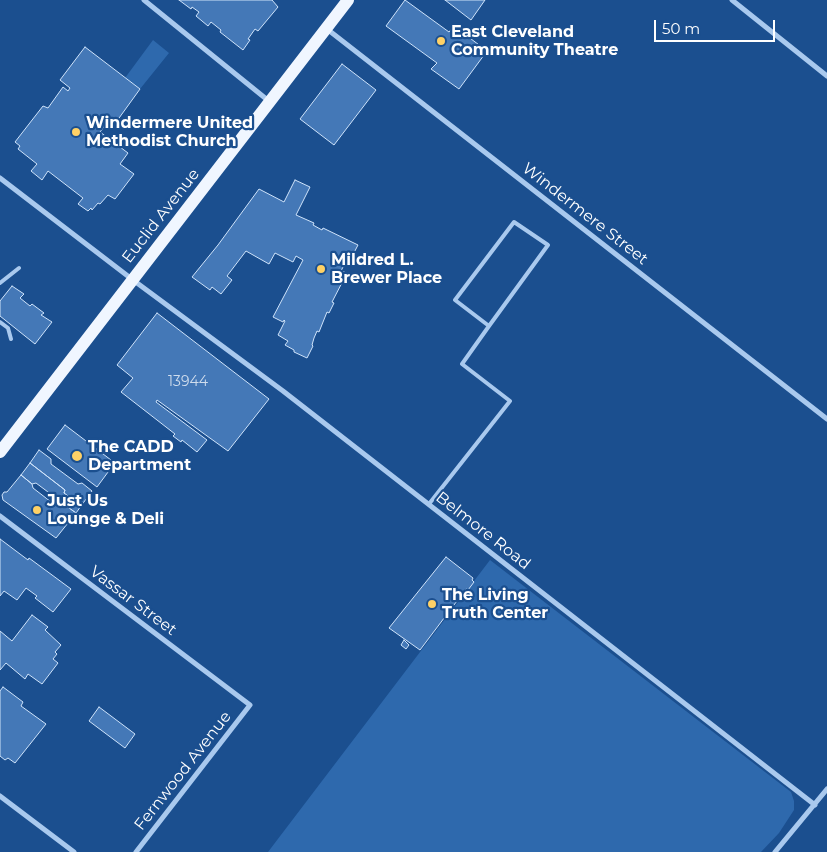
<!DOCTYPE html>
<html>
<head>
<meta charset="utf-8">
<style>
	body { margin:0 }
	#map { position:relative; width:827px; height:852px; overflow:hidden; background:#1b4f8f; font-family:Montserrat,sans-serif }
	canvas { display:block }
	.scale { position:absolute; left:654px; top:20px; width:121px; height:22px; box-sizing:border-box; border:2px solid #fff; border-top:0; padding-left:6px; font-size:15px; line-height:18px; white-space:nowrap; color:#fff; -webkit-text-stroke:4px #1b4f8f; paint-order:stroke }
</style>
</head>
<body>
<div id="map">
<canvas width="827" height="852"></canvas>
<div class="scale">50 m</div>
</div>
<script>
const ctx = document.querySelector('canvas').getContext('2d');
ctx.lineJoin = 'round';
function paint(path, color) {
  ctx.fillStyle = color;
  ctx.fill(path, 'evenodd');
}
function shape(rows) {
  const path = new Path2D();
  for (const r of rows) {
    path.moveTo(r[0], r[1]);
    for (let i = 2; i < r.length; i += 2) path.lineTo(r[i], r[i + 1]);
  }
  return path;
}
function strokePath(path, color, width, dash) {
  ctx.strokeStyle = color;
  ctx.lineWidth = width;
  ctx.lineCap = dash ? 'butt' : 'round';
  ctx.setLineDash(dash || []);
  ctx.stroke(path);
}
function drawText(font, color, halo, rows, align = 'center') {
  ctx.font = font + ' Montserrat,sans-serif';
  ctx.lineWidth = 4.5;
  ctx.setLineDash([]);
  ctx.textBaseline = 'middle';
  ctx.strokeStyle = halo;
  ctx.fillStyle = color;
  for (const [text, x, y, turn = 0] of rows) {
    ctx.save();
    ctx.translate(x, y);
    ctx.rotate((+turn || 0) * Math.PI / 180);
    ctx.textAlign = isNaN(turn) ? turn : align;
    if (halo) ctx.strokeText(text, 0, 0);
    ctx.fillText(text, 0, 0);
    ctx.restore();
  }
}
paint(shape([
	[153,40,169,53,140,89,125,78],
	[490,560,791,792,794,801,794,810,779,833,761,852,268,852]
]), '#2e69ad');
const building = shape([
	[179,0,272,0,278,7,258,31,255,29,248,39,250,40,243,50,220,32,221,30,211,22,208,26,196,16,199,12,192,7,191,9,179,0],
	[405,0,449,32,454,26,487,51,459,89,431,69,437,63,386,26,405,0],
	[445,0,485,0,471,20,445,0],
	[85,47,140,89,114,125,109,120,100,132,128,153,120,164,134,174,115,199,108,195,100,204,98,203,92,210,91,208,88,211,78,204,83,198,48,171,42,180,31,171,37,164,18,149,20,146,15,142,43,106,48,108,63,87,68,91,70,88,60,80,85,47],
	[342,64,376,90,334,145,300,119,342,64],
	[295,180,310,187,296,215,314,223,313,225,322,230,323,228,358,245,347,266,344,265,341,271,347,273,332,302,334,303,329,313,327,312,319,332,317,331,314,338,312,345,313,346,307,358,294,352,294,350,285,345,288,341,278,335,285,321,284,320,283,322,273,317,303,260,296,256,293,262,275,253,269,264,246,251,227,276,232,280,221,294,212,287,210,290,192,277,218,245,259,189,284,202,295,180],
	[12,286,24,294,20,298,30,306,32,304,44,313,41,315,52,322,35,344,0,316,0,301,12,286],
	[157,313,269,399,228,451,157,400,156,402,207,440,197,452,182,440,181,442,173,436,175,434,121,392,133,378,117,365,157,313],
	[65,425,111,460,107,466,111,468,97,487,47,449,65,425],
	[39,450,51,459,51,464,78,484,82,483,92,491,81,506,64,493,65,490,30,463,39,450],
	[30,463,65,490,64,493,81,506,76,513,36,483,32,484,21,475,30,463],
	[21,475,32,484,33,488,55,505,58,500,76,513,56,538,3,500,2,495,4,492,7,492,21,475],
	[0,539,28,560,29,558,71,589,53,612,35,598,37,596,26,588,17,600,4,591,0,596,0,539],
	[446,557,473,578,472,580,474,582,468,590,466,589,420,650,389,628,446,557],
	[32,615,48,627,45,630,61,645,55,652,57,654,53,659,58,663,42,684,28,674,25,679,6,663,0,670,0,631,12,641,32,615],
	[404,640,409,645,406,649,401,645,404,640],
	[3,687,23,702,21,706,46,724,15,763,8,758,5,760,0,756,0,691,3,687],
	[99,707,135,734,125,748,89,721,99,707]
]);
paint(building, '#4478b7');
strokePath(building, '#cfe3fa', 1);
strokePath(shape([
	[0,283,19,268],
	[0,322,8,328,11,339],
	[429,504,510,401,462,364,489,326,548,245,514,222,455,300,489,326]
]), '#a9c9ee', 4);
strokePath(shape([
	[144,0,270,102],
	[732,0,827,76],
	[327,29,827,419],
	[0,178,133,280,283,391,815,805],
	[0,516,250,705,136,852],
	[0,796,74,852],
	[775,852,827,789]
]), '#a9c9ee', 5);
strokePath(shape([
	[0,452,348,0]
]), '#f0f6ff', 12);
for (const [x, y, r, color] of [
	[441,41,5,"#ffd166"],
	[76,132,5,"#ffd166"],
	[321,269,5,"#ffd166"],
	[77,456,6,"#ffd166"],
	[37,510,5,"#ffd166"],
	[432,604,5,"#ffd166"]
]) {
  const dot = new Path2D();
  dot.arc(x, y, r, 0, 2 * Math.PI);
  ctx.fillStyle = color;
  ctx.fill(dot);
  strokePath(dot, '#1b4f8f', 2);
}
drawText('14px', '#d0dded', null, [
	["13944",188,382]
]);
drawText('bold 16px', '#fff', '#1b4f8f', [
	["East Cleveland",451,32],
	["Community Theatre",451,50],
	["Windermere United",86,123],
	["Methodist Church",86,141],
	["Mildred L.",331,260],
	["Brewer Place",331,278],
	["The CADD",88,447],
	["Department",88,465],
	["Just Us",47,501],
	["Lounge & Deli",47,519],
	["The Living",442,595],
	["Truth Center",442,613]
], 'left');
drawText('16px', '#fff', '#1b4f8f', [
	["Windermere Street",585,214,38],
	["Euclid Avenue",161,216,-52],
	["Belmore Road",483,531,38],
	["Vassar Street",133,601,37],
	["Fernwood Avenue",183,771,-52]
]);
</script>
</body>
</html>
